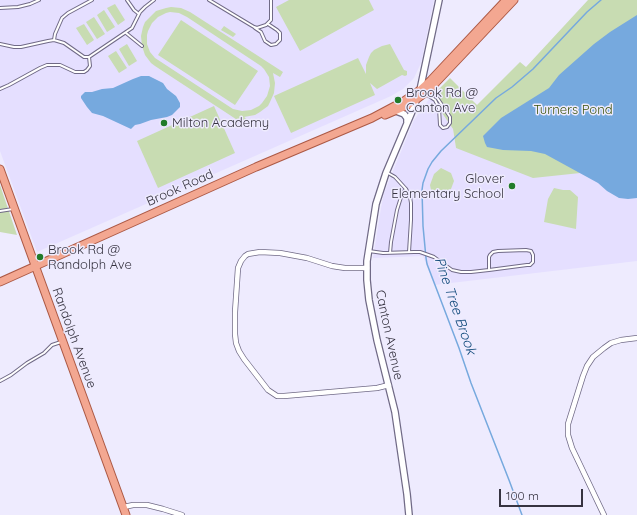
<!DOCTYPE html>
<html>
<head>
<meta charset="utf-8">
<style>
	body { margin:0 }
	#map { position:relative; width:637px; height:515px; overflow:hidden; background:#eeebfe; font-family:Quicksand,sans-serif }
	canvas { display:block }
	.scale { position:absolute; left:499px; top:489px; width:84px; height:18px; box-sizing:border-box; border:2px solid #363340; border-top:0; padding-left:5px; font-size:12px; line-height:14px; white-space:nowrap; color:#363340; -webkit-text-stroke:3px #eeebfe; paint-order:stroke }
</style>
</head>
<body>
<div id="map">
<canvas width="637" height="515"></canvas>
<div class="scale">100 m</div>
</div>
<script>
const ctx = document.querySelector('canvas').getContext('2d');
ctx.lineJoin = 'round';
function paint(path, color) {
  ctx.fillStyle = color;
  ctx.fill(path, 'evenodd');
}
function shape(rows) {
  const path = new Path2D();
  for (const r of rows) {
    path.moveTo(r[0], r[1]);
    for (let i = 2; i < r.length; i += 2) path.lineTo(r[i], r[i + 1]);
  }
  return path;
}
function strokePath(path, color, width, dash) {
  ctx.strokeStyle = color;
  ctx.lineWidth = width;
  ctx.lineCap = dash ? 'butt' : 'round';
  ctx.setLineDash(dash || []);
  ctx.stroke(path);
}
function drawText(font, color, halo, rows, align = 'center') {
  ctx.font = font + ' Quicksand,sans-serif';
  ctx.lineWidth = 3;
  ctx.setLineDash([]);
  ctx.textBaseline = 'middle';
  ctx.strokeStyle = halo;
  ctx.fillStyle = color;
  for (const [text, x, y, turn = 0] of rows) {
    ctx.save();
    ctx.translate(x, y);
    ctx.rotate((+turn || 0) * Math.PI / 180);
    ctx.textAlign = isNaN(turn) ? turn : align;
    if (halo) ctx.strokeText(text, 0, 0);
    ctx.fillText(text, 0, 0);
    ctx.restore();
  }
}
paint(shape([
	[0,0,434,0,421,63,414,78,403,89,391,96,37,252,0,151],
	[431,97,453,129,456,148,637,167,637,261,434,285,423,256,373,258,381,208,384,193,414,120,427,102]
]), '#e5dfff');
paint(shape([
	[289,0,369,0,374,10,300,51,276,7],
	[588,0,637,0,637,167,533,178,456,148,453,129,431,97,450,78,477,105,520,62,526,67],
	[115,4,125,20,118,25,107,8],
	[171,7,181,8,190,12,283,72,280,77,273,73,275,83,274,93,270,102,268,106,260,112,255,115,244,117,251,122,248,127,155,66,151,63,145,55,142,46,141,36,143,27,145,22,156,11,166,8],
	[170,12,179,13,187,17,261,66,264,69,269,77,270,86,267,96,262,103,259,106,251,110,242,111,233,109,155,58,150,52,147,44,147,35,148,31,152,23,158,17,166,13],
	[104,10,115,27,107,32,97,15],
	[94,17,105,34,97,39,86,22],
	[181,20,258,71,235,105,158,55],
	[84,24,94,40,87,45,76,28],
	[224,26,236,34,233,37,221,30],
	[127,44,137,61,129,66,119,49],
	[390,44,404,70,407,71,407,75,405,76,402,75,377,89,370,83,375,95,291,133,274,96,358,58,366,74,366,65,369,57,371,53,374,50,382,46],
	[116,51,127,68,119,73,108,56],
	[214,106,235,153,158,188,137,141],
	[441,168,451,173,454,181,451,189,440,192,431,190,430,185,434,174],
	[0,185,17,235,0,232],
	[554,188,563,190,570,190,578,197,576,229,544,222,548,199]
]), '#c8dcb2');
paint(shape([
	[637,15,637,198,628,199,619,198,607,191,598,183,545,154,531,151,503,150,487,147,485,143,483,136,501,118,549,88,559,75,594,44,610,32],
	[141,76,149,76,163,83,167,89,176,96,180,103,180,107,172,115,167,117,151,120,140,124,135,125,131,129,103,116,92,113,87,107,81,98,81,96,85,92,92,92,102,89,113,88,133,79]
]), '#76a9de');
strokePath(shape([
	[522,515,509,480,471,383,459,348,427,264,426,258,423,226,422,190,423,183,428,169,432,162,441,151,496,98,512,87,533,69,587,12,601,0]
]), '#76a9de', 1.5);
const service = shape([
	[127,0,134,10,139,14],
	[209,0,254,27,257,28,266,25,271,20,271,0],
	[0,8,18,7,30,4,39,0],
	[255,28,261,32,265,41,271,45,276,44,280,40,280,33,277,30,268,24],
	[126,33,142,46],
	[54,40,55,34,62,18,68,13,92,0],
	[0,44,14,47,21,47,48,41,54,40,64,43,84,57,89,57,132,28,140,12,145,7,154,0],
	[0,89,9,85,40,68,47,65,60,65,75,72,84,72,87,70,90,66,89,57],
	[426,94,435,100,439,108,440,125,443,128,447,127,450,123,450,117,434,93,433,89],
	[388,173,395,177,406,189,402,194,397,210,391,242,390,253],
	[406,189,410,197,411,203,411,220,409,252],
	[0,211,13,209],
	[369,251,383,253,414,252,420,252,434,257,452,270,461,272,471,272,489,270,527,265,530,265,533,262,533,255,531,251,526,250,498,251,493,252,490,255,489,257,489,270],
	[0,381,11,375,27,363,44,353,52,345,61,342]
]);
const minor = shape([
	[367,268,345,268,332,266,307,258,280,253,260,252,248,254,245,256,241,261,238,268,235,312,235,334,236,343,239,351,244,359,268,390,277,396,284,396,377,388,389,385],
	[124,507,133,505,147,505,163,509,182,515],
	[604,515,572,448,568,435,568,424,583,376,587,366,593,357,604,348,611,343,621,340,637,338]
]);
const tertiary = shape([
	[396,111,404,114,407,118,407,122],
	[409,515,407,494,395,412,377,340,369,300,367,280,367,261,376,204,386,173,411,114,420,90,439,0]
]);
const primary = shape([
	[385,115,406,106,417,99,429,90,514,0],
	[0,169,126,515],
	[0,282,256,167,372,118,404,101,420,90,431,80,506,0]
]);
strokePath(service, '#706a86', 4);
strokePath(minor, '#706a86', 6);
strokePath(tertiary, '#706a86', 8);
strokePath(primary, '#ac5945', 9);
strokePath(service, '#fff', 2);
strokePath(minor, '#fff', 4.5);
strokePath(tertiary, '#fff', 5.5);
strokePath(primary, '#f3a791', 7);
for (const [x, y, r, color] of [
	[398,100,4,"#217b2a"],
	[164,123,4,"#217b2a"],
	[512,186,4,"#217b2a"],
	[40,257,4,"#217b2a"]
]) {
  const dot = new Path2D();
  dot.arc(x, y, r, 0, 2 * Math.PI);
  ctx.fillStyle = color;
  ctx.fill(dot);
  strokePath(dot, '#eeebfe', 1.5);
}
drawText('13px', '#363340', '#eeebfe', [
	["Brook Rd @",406,93],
	["Canton Ave",406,108],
	["Milton Academy",172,123],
	["Glover",504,179,"right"],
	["Elementary School",504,194,"right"],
	["Brook Rd @",48,250],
	["Randolph Ave",48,265]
], 'left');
drawText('13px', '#395208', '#eeebfe', [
	["Turners Pond",573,110]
]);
drawText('13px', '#363340', '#eeebfe', [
	["Brook Road",180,188,-24],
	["Canton Avenue",389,335,78],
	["Randolph Avenue",74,338,70]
]);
drawText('italic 14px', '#154d7e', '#eeebfe', [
	["Pine Tree Brook",455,306,71]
]);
</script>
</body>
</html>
